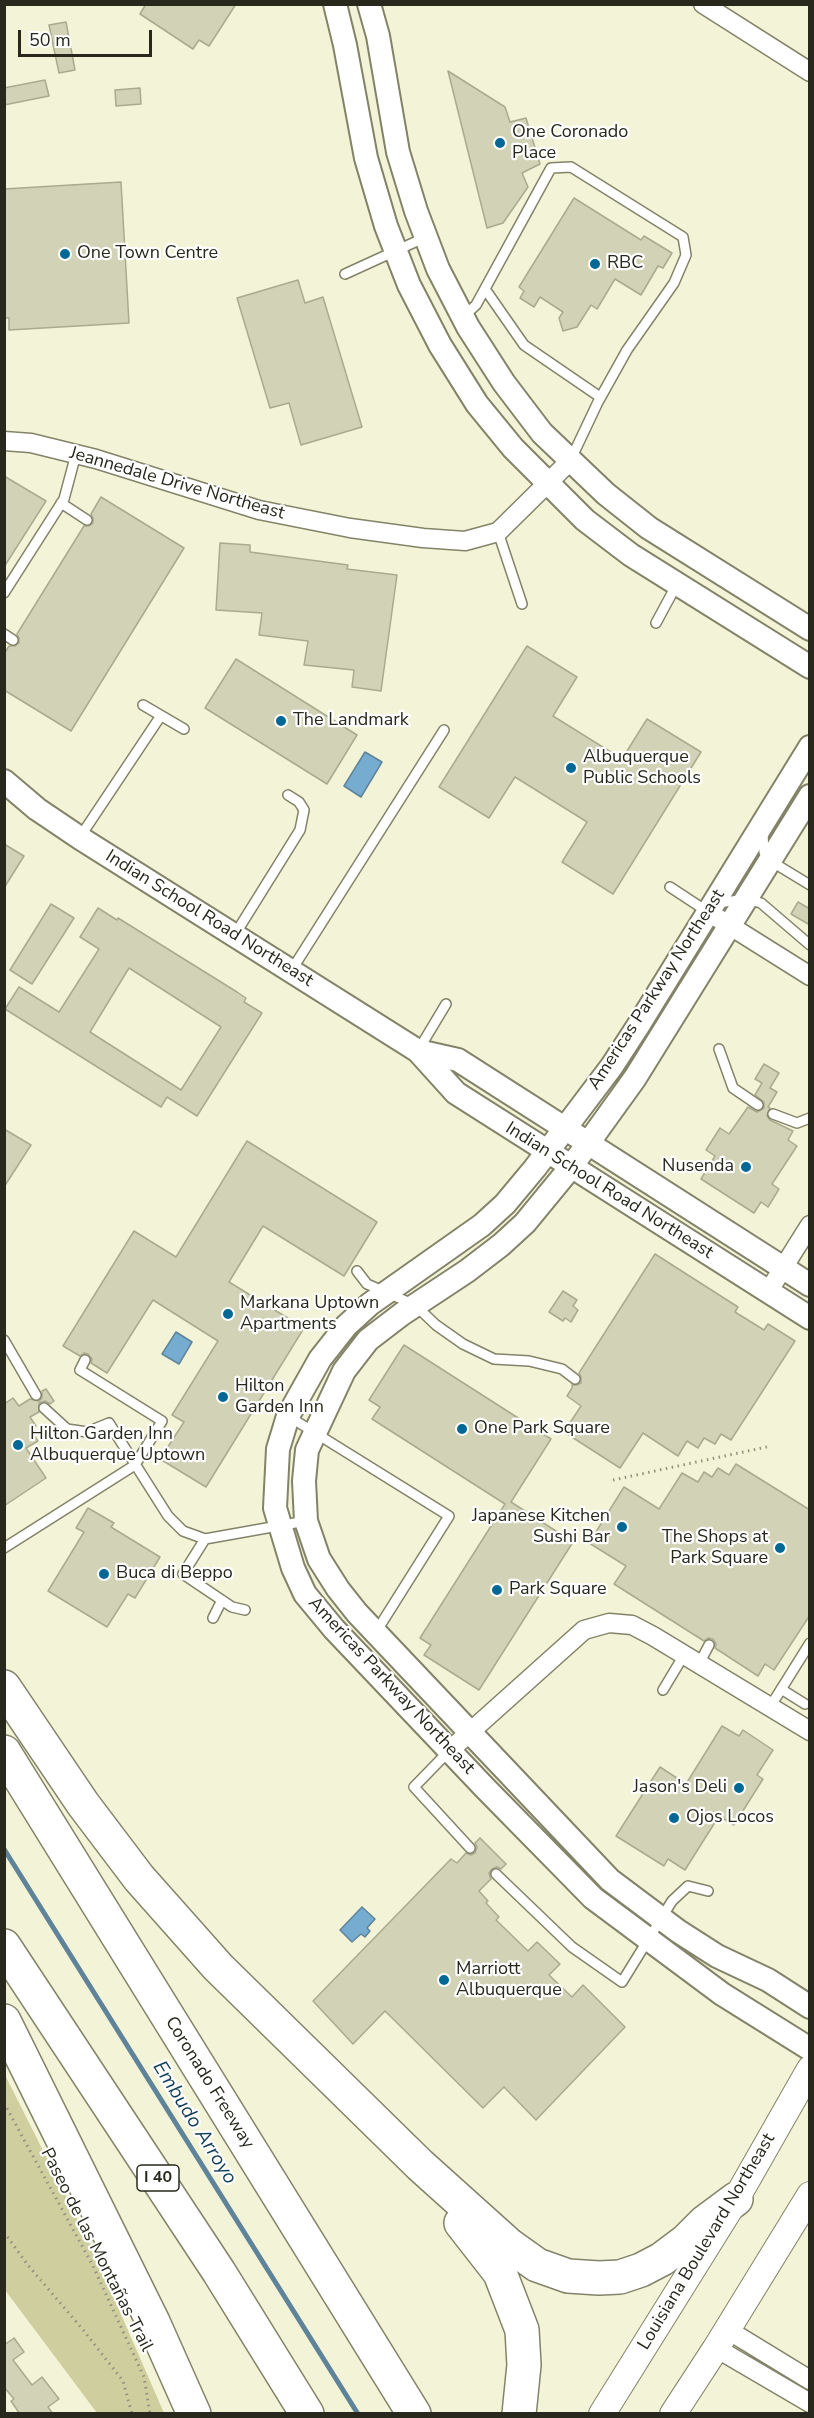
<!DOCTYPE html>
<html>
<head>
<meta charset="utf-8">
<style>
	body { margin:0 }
	#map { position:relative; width:814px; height:2418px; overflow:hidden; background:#f3f4d7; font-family:"Nunito Sans",sans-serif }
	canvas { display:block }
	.frame { position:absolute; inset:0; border:6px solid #28281d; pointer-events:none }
	.scale { position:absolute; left:18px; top:30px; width:134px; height:27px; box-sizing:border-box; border:3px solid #28281d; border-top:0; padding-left:8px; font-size:18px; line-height:21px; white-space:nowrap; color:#28281d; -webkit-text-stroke:4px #fff; paint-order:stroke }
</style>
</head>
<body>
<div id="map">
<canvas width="814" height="2418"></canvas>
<div class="frame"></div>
<div class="scale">50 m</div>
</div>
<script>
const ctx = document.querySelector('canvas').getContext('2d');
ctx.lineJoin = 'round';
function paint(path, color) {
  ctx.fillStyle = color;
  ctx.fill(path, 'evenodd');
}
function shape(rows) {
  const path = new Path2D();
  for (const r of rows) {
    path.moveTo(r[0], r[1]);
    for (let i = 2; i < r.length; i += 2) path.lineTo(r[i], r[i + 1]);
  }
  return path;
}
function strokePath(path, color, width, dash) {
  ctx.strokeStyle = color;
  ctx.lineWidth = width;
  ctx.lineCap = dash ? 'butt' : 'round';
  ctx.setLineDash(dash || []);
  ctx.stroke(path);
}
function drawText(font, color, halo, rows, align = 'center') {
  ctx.font = font + ' "Nunito Sans",sans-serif';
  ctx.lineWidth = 4.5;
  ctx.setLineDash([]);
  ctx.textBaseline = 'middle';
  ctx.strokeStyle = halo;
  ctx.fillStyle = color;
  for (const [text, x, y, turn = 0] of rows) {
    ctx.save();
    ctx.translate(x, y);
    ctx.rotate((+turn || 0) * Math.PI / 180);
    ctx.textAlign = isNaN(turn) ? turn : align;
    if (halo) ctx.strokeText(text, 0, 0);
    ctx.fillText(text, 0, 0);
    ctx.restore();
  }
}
paint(shape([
	[5,2075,93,2250,164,2413,97,2413,5,2290]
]), '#cece9f');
const water = shape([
	[365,752,382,762,361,797,344,786,365,752],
	[176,1332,192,1342,179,1364,162,1354,176,1332],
	[362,1907,375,1919,367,1928,370,1931,365,1937,361,1934,352,1942,340,1930,362,1907]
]);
paint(water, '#76accf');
strokePath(water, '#5f849a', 1.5);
strokePath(shape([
	[4,1849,358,2414]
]), '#5f849a', 5);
const building = shape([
	[146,4,236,4,209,46,199,40,193,49,140,14,146,4],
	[66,22,75,70,59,73,49,25,66,22],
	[448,71,505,107,510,122,526,118,540,164,522,173,528,187,503,223,487,228,448,71],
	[45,80,49,96,4,105,4,88,45,80],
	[140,88,141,104,116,106,115,90,140,88],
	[121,182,129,323,9,330,9,318,4,318,4,189,121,182],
	[574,198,641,240,644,236,672,253,663,268,658,266,641,295,615,279,597,309,591,305,577,327,563,331,559,318,563,312,540,297,534,307,520,298,524,291,519,287,574,198],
	[298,280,305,303,323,297,362,427,301,445,289,403,270,408,237,298,298,280],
	[4,476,46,501,4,567,4,476],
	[101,497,184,548,71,731,4,690,4,654,9,646,15,646,19,643,19,638,17,634,84,526,89,526,93,523,93,518,91,514,101,497],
	[220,543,250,545,250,552,348,565,347,569,397,575,381,691,352,687,354,670,304,665,308,641,259,635,262,613,216,610,220,543],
	[527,646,577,677,553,716,622,759,647,719,701,752,613,894,562,862,587,822,515,777,489,818,439,787,527,646],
	[236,659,357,735,327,784,205,708,236,659],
	[4,844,24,856,4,888,4,844],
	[798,902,810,909,810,925,791,914,798,902],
	[51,904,74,918,32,984,10,970,51,904],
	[98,908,117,920,118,918,237,992,246,998,244,1002,262,1013,197,1116,167,1097,161,1107,5,1009,19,987,59,1012,99,949,80,937,98,908],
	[129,968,221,1027,181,1090,90,1032,129,968],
	[764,1064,779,1073,770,1088,777,1092,768,1107,770,1108,767,1116,770,1120,793,1131,788,1140,797,1146,772,1184,779,1189,768,1207,761,1202,754,1213,701,1179,715,1156,706,1150,720,1128,729,1134,748,1107,757,1112,764,1108,764,1102,755,1095,762,1083,755,1079,764,1064],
	[4,1129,31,1145,4,1187,4,1129],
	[247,1141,377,1222,344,1276,263,1226,229,1282,304,1328,206,1487,160,1459,184,1422,172,1415,218,1341,153,1300,107,1373,91,1363,92,1359,88,1354,84,1353,80,1356,63,1346,134,1231,176,1257,247,1141],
	[655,1254,738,1307,735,1312,764,1330,768,1324,795,1341,731,1440,721,1434,715,1444,704,1438,698,1448,687,1441,678,1456,643,1433,620,1468,564,1432,581,1406,567,1396,572,1388,572,1385,577,1385,581,1383,581,1377,579,1373,655,1254],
	[563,1291,577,1300,573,1306,578,1310,571,1322,565,1318,563,1321,549,1312,563,1291],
	[404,1345,551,1439,511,1502,573,1542,479,1690,424,1655,431,1645,420,1638,505,1504,372,1419,380,1407,369,1400,404,1345],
	[46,1389,54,1401,50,1404,45,1401,39,1403,39,1412,30,1417,36,1426,30,1430,38,1441,26,1448,46,1478,4,1506,4,1404,13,1398,19,1406,30,1399,39,1401,42,1398,42,1391,46,1389],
	[736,1464,810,1510,810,1615,774,1670,765,1664,758,1676,715,1648,716,1644,713,1639,708,1638,704,1641,614,1584,626,1566,589,1543,624,1487,659,1509,682,1473,698,1482,704,1472,712,1477,718,1468,729,1475,736,1464],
	[88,1508,114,1523,111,1527,160,1557,135,1598,128,1594,107,1627,48,1591,84,1532,76,1528,88,1508],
	[722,1726,739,1736,743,1730,773,1750,757,1775,763,1779,734,1825,719,1816,685,1870,668,1859,664,1866,616,1836,660,1767,686,1784,722,1726],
	[480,1838,506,1864,501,1869,497,1867,492,1869,489,1873,491,1879,479,1891,488,1901,486,1903,499,1917,496,1920,528,1951,537,1942,560,1964,549,1975,572,1997,583,1985,625,2027,536,2120,504,2087,483,2108,385,2011,353,2044,313,2001,451,1859,457,1863,466,1853,471,1855,475,1853,477,1847,475,1843,480,1838],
	[14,2338,24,2352,13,2360,32,2385,42,2377,59,2399,48,2407,53,2414,20,2414,11,2401,14,2399,4,2387,4,2345,14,2338]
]);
paint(building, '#d2d2b6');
strokePath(building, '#a9aa8e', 1.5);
const service = shape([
	[345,274,426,237],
	[485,289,524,345,600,397],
	[464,316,476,305,551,168,571,167,683,237,686,255,674,283,627,350,598,402,571,459],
	[61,503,87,520],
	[498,532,522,604],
	[4,593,64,499,76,454],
	[656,623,677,584],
	[4,634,13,640],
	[143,705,184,729],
	[763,834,764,852,769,860,810,885],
	[80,837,160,717],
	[670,887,708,912],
	[718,903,746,899,761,903,810,945],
	[234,936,300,830,304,810,299,802,288,795],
	[291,971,444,730],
	[419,1049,446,1004],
	[719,1049,733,1088,758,1105],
	[773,1114,797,1123,810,1118],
	[357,1271,367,1284,415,1305,436,1325,463,1344,494,1359,529,1361,562,1369,575,1379],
	[4,1340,36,1395],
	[44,1408,67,1429,87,1432,109,1423,168,1516,183,1531,205,1539],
	[288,1416,449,1516,376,1632],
	[4,1548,135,1465,162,1421,80,1370,85,1360],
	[245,1610,232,1607,183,1574,205,1539,306,1521],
	[213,1618,222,1600],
	[699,1664,709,1645],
	[781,1689,805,1704],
	[663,1690,684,1655],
	[770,1707,810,1643],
	[450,1750,414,1787,470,1848],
	[496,1874,572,1947,622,1982,672,1901,688,1886,708,1891]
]);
const minor = shape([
	[703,4,810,72],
	[4,441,31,443,96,459,259,510,350,528,423,538,465,541,498,532,570,461],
	[708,912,810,976],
	[768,1292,810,1225],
	[450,1750,584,1630,609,1623,632,1625,653,1636,810,1731],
	[728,2330,810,2380],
	[716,2348,810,2403]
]);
const tertiary = shape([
	[335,4,345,45,366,158,386,226,409,285,440,345,477,404,513,448,585,520,631,555,810,667],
	[369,4,378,36,398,152,416,211,438,269,468,327,504,383,542,433,606,494,649,528,810,629],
	[810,747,638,1026,612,1066,535,1168,505,1204,482,1225,370,1304,346,1326,320,1359,288,1416,278,1449,275,1508,293,1568,305,1594,334,1629,485,1788,593,1898,722,1994,810,2049],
	[4,781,37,809,80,838,418,1051,456,1093,810,1318],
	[810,796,635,1078,571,1167,525,1223,501,1245,467,1271,402,1314,368,1340,344,1371,307,1450,304,1481,306,1521,319,1559,338,1589,357,1613,610,1880,678,1931,717,1956,768,1980,810,2007],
	[418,1051,458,1060,810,1285]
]);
const secondary = shape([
	[602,2414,736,2199,810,2069],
	[673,2414,716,2348,810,2195]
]);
const motorway = shape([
	[4,1687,83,1804,139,1878,218,1967,420,2165,509,2245,537,2265,568,2276,599,2278,620,2277,641,2270,662,2259,686,2241,705,2222,736,2199],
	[4,1752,414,2414],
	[4,1946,219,2272,307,2414],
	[4,2021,153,2322,194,2414],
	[461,2223,500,2273,522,2330,524,2365,519,2414]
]);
strokePath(service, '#838369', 12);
strokePath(minor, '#838369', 21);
strokePath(tertiary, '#838369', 26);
strokePath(secondary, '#838369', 28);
strokePath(motorway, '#838369', 36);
strokePath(shape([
	[613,1480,771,1446],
	[4,2103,93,2266,144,2377,150,2414],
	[4,2232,27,2264,84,2331,123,2381,132,2414]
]), '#92927e', 3, [1.5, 4.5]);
strokePath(service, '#fff', 9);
strokePath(minor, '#fff', 18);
strokePath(tertiary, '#fff', 22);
strokePath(secondary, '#fff', 26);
strokePath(motorway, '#fff', 33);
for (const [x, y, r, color] of [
	[500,143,6,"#016896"],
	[65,254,6,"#016896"],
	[595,264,6,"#016896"],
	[281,721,6,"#016896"],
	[571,768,6,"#016896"],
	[746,1167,6,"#016896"],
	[228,1314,6,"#016896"],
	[223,1397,6,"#016896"],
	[462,1429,6,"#016896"],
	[18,1445,6,"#016896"],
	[622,1527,6,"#016896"],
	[780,1548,6,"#016896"],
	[104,1574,6,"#016896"],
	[497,1590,6,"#016896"],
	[739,1788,6,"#016896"],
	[674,1818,6,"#016896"],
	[444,1980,6,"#016896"]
]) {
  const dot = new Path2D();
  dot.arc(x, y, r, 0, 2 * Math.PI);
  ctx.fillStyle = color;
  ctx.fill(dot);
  strokePath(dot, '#fff', 2);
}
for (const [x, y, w] of [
	[158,2178,42]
]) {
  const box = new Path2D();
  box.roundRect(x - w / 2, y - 13, w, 26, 4.5);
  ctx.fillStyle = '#fff';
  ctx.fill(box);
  strokePath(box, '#28281d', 1.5);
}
drawText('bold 16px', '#28281d', null, [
	["I 40",158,2178]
]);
drawText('18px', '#28281d', '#fff', [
	["One Coronado",512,133],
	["Place",512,154],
	["One Town Centre",77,254],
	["RBC",607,264],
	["The Landmark",293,721],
	["Albuquerque",583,758],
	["Public Schools",583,779],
	["Nusenda",734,1167,"right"],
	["Markana Uptown",240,1304],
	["Apartments",240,1325],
	["Hilton",235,1387],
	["Garden Inn",235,1408],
	["One Park Square",474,1429],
	["Hilton Garden Inn",30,1435],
	["Albuquerque Uptown",30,1456],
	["Japanese Kitchen",610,1517,"right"],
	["Sushi Bar",610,1538,"right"],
	["The Shops at",768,1538,"right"],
	["Park Square",768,1559,"right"],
	["Buca di Beppo",116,1574],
	["Park Square",509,1590],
	["Jason's Deli",727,1788,"right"],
	["Ojos Locos",686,1818],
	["Marriott",456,1970],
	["Albuquerque",456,1991]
], 'left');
drawText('18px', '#28281d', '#fff', [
	["Jeannedale Drive Northeast",177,484,16],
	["Indian School Road Northeast",209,919,32],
	["Americas Parkway Northeast",657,990,-57],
	["Indian School Road Northeast",609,1191,32],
	["Americas Parkway Northeast",391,1686,47],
	["Coronado Freeway",209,2083,58],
	["Louisiana Boulevard Northeast",707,2242,-59],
	["Paseo de las Montañas Trail",96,2250,63]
]);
drawText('italic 20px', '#143f58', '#fff', [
	["Embudo Arroyo",194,2123,58]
]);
</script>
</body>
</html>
